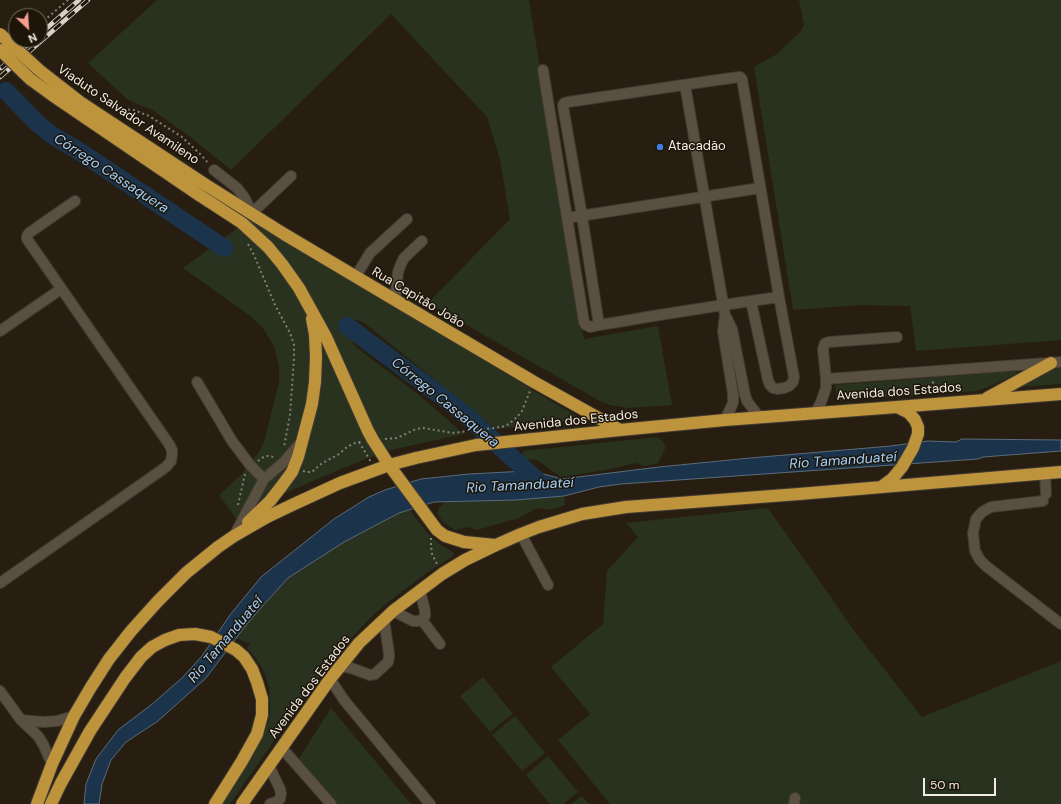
<!DOCTYPE html>
<html>
<head>
<meta charset="utf-8">
<style>
	body { margin:0 }
	#map { position:relative; width:1061px; height:804px; overflow:hidden; background:#271e11; font-family:"DM Sans",sans-serif }
	canvas { display:block }
	.north { position:absolute; left:8px; top:8px; width:40px; height:40px; box-sizing:border-box; background:#1d1508; border:1px solid #736b60; border-radius:50%; rotate:155deg; font-size:11px; font-weight:700; line-height:16px; text-align:center; color:#f3ece4 }
	.north::after { content:''; display:block; margin:auto; width:14px; height:18px; background:#f59d8f; clip-path:polygon(50% 0,100% 100%,50% 72%,0 100%) }
	.scale { position:absolute; left:923px; top:778px; width:73px; height:18px; box-sizing:border-box; border:2px solid #f3ece4; border-top:0; padding-left:5px; font-size:12px; line-height:14px; white-space:nowrap; color:#f3ece4; -webkit-text-stroke:3px #1d1508; paint-order:stroke }
</style>
</head>
<body>
<div id="map">
<canvas width="1061" height="804"></canvas>
<div class="north">N</div>
<div class="scale">50 m</div>
</div>
<script>
const ctx = document.querySelector('canvas').getContext('2d');
ctx.lineJoin = 'round';
function paint(path, color) {
  ctx.fillStyle = color;
  ctx.fill(path, 'evenodd');
}
function shape(rows) {
  const path = new Path2D();
  for (const r of rows) {
    path.moveTo(r[0], r[1]);
    for (let i = 2; i < r.length; i += 2) path.lineTo(r[i], r[i + 1]);
  }
  return path;
}
function strokePath(path, color, width, dash) {
  ctx.strokeStyle = color;
  ctx.lineWidth = width;
  ctx.lineCap = dash ? 'butt' : 'round';
  ctx.setLineDash(dash || []);
  ctx.stroke(path);
}
function drawText(font, color, halo, rows, align = 'center') {
  ctx.font = font + ' "DM Sans",sans-serif';
  ctx.lineWidth = 3;
  ctx.setLineDash([]);
  ctx.textBaseline = 'middle';
  ctx.strokeStyle = halo;
  ctx.fillStyle = color;
  for (const [text, x, y, turn = 0] of rows) {
    ctx.save();
    ctx.translate(x, y);
    ctx.rotate((+turn || 0) * Math.PI / 180);
    ctx.textAlign = isNaN(turn) ? turn : align;
    if (halo) ctx.strokeText(text, 0, 0);
    ctx.fillText(text, 0, 0);
    ctx.restore();
  }
}
paint(shape([
	[157,0,529,0,584,339,658,326,672,405,628,408,610,405,598,400,428,303,510,219,500,159,487,117,391,14,231,170,189,136,154,111,128,100,88,63],
	[799,0,1061,0,1061,340,916,351,910,306,861,305,793,310,754,67,777,54,800,32,804,25],
	[250,219,531,389,583,420,496,429,363,322,352,319,344,332,356,347,418,394,464,434,413,445,387,451,353,464,283,494,238,521,219,495,242,474,258,453,264,442,279,383,279,367,274,346,262,327,249,315,183,268],
	[1061,368,1061,384,1018,387,1051,370],
	[1016,371,1017,372,1016,374,986,388,976,391,837,401,835,385],
	[657,437,662,441,666,447,658,463,644,466,636,463,606,470,561,477,537,460,526,459,522,455,523,451],
	[564,496,565,505,552,510,537,508,519,518,477,530,468,527,455,530,443,522,437,513,439,508,445,502,516,500],
	[768,508,856,633,922,717,1061,661,1061,804,610,804,558,740,590,714,551,667,603,624,607,571,638,537,626,523],
	[410,510,428,534,440,544,454,553,453,556,425,574,386,604,371,617,342,648,308,692,230,804,222,804,262,738,268,723,270,711,270,700,269,688,266,677,261,666,255,657,247,648,250,644,236,638,259,610,288,578,344,542,399,513],
	[483,677,513,714,490,732,460,696],
	[331,708,411,804,334,804,298,760],
	[515,716,545,753,522,771,492,735],
	[548,756,578,792,563,804,550,804,526,775],
	[582,796,589,804,571,804]
]), '#29321e');
const water = shape([
	[962,439,1061,440,1061,451,983,457,978,459,621,484,599,487,564,496,516,500,434,502,399,513,344,542,288,578,259,610,243,629,206,678,158,721,126,742,111,760,102,784,99,804,84,804,86,784,96,759,118,730,151,705,182,678,202,656,230,615,261,577,334,519,369,497,385,490,421,479,469,474,527,471,540,473,562,479,659,467,750,458,891,446,928,441,956,442,962,439]
]);
paint(water, '#1b344b');
strokePath(water, '#5c6b79', 1);
strokePath(shape([
	[6,91,38,124,52,135,82,153,224,248],
	[347,326,448,401,471,420,540,483]
]), '#1b344b', 18);
const minor = shape([
	[543,70,584,322,586,325,590,327,599,325,624,321,647,317,672,313,723,305,779,297,742,79,740,77,717,80,568,102,564,103,563,106,582,216,599,325],
	[685,85,725,315,732,329,745,395,747,401,759,417],
	[214,170,237,188,244,197,252,213,291,176],
	[567,218,760,188],
	[356,276,370,253,407,219],
	[395,300,398,272,401,264,404,258,422,241],
	[751,301,768,380,770,385,773,388,777,389,784,388,789,386,793,382,794,377,779,297],
	[0,331,61,289],
	[826,379,1061,362],
	[197,382,232,441,250,465,264,479],
	[816,412,821,402,826,388,826,379,823,349,825,343,829,342,897,337],
	[725,420,733,403,733,394,723,331,725,315],
	[1045,473,1046,494],
	[1043,501,991,507,982,512,976,519,973,533,975,551,980,560,986,566,1061,624],
	[521,534,548,585],
	[234,536,247,511,264,479,284,462,302,441],
	[0,583,166,467,171,461,172,455,172,450,169,444,27,239,27,236,29,233,75,201],
	[393,611,413,621,417,621,422,620,425,616,425,611,420,590],
	[422,620,440,644],
	[340,666,351,668,370,675,375,674,388,662,389,658,389,654,384,619],
	[330,679,344,700,430,804],
	[0,691,21,720,38,736,43,744,52,764],
	[21,720,43,722,57,721,74,716],
	[281,747,331,804],
	[269,766,280,789,281,794,280,799,276,802,270,804],
	[794,804,795,798]
]);
const highway = shape([
	[206,185,284,234,395,300,534,382,620,430],
	[199,195,242,223,268,247,282,264,299,288,326,337,368,431,373,440,389,465,437,530,445,536,464,542,495,545],
	[987,398,1051,363],
	[881,487,892,479,902,467,913,448,918,434,918,427,915,420,909,413,897,407],
	[248,522,270,501,281,487,292,472,298,457,312,404,315,382,316,357,315,335,312,319],
	[37,804,52,764,74,716,91,687,109,659,131,631,158,601,186,573,218,547,234,536,267,517,292,505,340,483,389,465,416,458,476,445,620,430,725,420,897,407,1061,394],
	[51,804,61,783,90,731,125,678,141,657,152,647,165,640,179,635,195,634,211,637,223,643,236,650,244,657,252,669,257,682,262,699,262,715,257,734,242,761,215,804],
	[242,804,330,679,359,643,393,611,442,574,465,560,496,545,521,534,539,527,582,514,626,507,799,494,1061,472]
]);
strokePath(minor, '#423a33', 12);
strokePath(highway, '#423a33', 14);
strokePath(shape([
	[40,24,68,0],
	[123,109,134,110,149,116,168,128,182,137,200,154,208,163],
	[248,244,254,255,275,305,290,333,294,345,294,358,290,415,284,447],
	[924,394,933,387,933,381],
	[385,439,397,438,416,429,423,428,453,433,502,427,509,424,517,417,522,411,530,391],
	[359,442,371,462],
	[258,461,265,456,268,456,274,457],
	[303,471,307,472,312,472,321,464,339,454,347,447,357,442,361,442],
	[238,505,245,474],
	[431,538,431,545,432,554,437,564]
]), '#867e74', 2, [2, 3]);
strokePath(minor, '#5a5041', 10);
strokePath(highway, '#bd943c', 12);
const rail = shape([
	[40,34,79,0],
	[1,68,33,40],
	[0,77,88,0]
]);
strokePath(rail, '#d8d1c8', 4.5);
strokePath(rail, '#1d1508', 3, [9]);
const highwayBridge = shape([
	[0,34,39,70,80,102,206,185],
	[0,50,30,79,52,95,199,195]
]);
strokePath(highwayBridge, '#423a33', 14, []);
strokePath(highwayBridge, '#bd943c', 12);
for (const [x, y, r, color] of [
	[660,147,4,"#3f7fe0"]
]) {
  const dot = new Path2D();
  dot.arc(x, y, r, 0, 2 * Math.PI);
  ctx.fillStyle = color;
  ctx.fill(dot);
  strokePath(dot, '#1d1508', 1.5);
}
drawText('13px', '#f3ece4', '#1d1508', [
	["Viaduto Salvador Avamileno",128,115,34],
	["Rua Capitão João",418,298,31],
	["Avenida dos Estados",899,392,-4],
	["Avenida dos Estados",576,421,-6],
	["Avenida dos Estados",310,687,-53]
]);
drawText('13px', '#f3ece4', '#1d1508', [
	["Atacadão",668,147]
], 'left');
drawText('italic 14px', '#a1d0fe', '#1d1508', [
	["Córrego Cassaquera",111,174,33],
	["Córrego Cassaquera",445,403,39],
	["Rio Tamanduateí",843,461,-4],
	["Rio Tamanduateí",520,486,-3],
	["Rio Tamanduateí",226,640,-50]
]);
</script>
</body>
</html>
